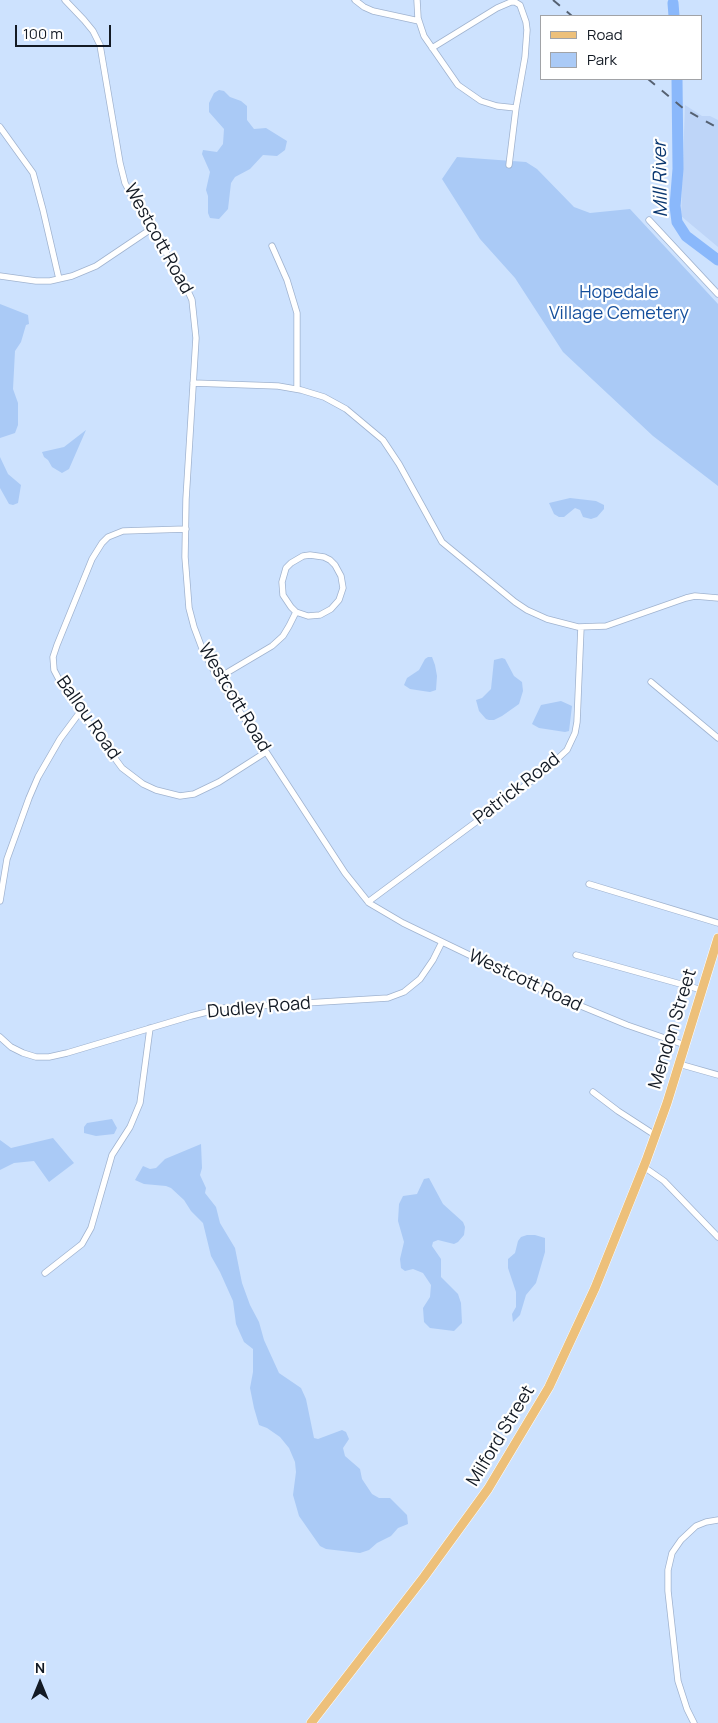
<!DOCTYPE html>
<html>
<head>
<meta charset="utf-8">
<style>
	body { margin:0 }
	#map { position:relative; width:718px; height:1723px; overflow:hidden; background:#cde2fe; font-family:Manrope,sans-serif }
	canvas { display:block }
	.legend { position:absolute; left:540px; top:15px; width:162px; height:65px; box-sizing:border-box; background:#fff; border:1px solid #a1a3a7; margin:0; padding:6px 9px; list-style:none; font-size:15px; color:#131a24 }
	.legend li { display:flex; align-items:center; gap:10px; height:25px }
	.legend b { width:25px; border:1px solid #a1a3a7 }
	.north { position:absolute; left:15px; top:1658px; width:50px; height:50px; -webkit-text-stroke:4px #fff; paint-order:stroke; rotate:0deg; font-size:14px; font-weight:700; line-height:20px; text-align:center; color:#131a24 }
	.north::after { content:''; display:block; margin:auto; width:18px; height:22px; background:#131a24; clip-path:polygon(50% 0,100% 100%,50% 72%,0 100%) }
	.scale { position:absolute; left:15px; top:25px; width:96px; height:22px; box-sizing:border-box; border:2px solid #131a24; border-top:0; padding-left:6px; font-size:15px; line-height:18px; white-space:nowrap; color:#131a24; -webkit-text-stroke:4px #fff; paint-order:stroke }
</style>
</head>
<body>
<div id="map">
<canvas width="718" height="1723"></canvas>
<ul class="legend">
<li><b style="height:6px;background:#edc07a"></b>Road</li>
<li><b style="height:14px;background:#aacaf6"></b>Park</li>
</ul>
<div class="north">N</div>
<div class="scale">100 m</div>
</div>
<script>
const ctx = document.querySelector('canvas').getContext('2d');
ctx.lineJoin = 'round';
function paint(path, color) {
  ctx.fillStyle = color;
  ctx.fill(path, 'evenodd');
}
function shape(rows) {
  const path = new Path2D();
  for (const r of rows) {
    path.moveTo(r[0], r[1]);
    for (let i = 2; i < r.length; i += 2) path.lineTo(r[i], r[i + 1]);
  }
  return path;
}
function strokePath(path, color, width, dash) {
  ctx.strokeStyle = color;
  ctx.lineWidth = width;
  ctx.lineCap = dash ? 'butt' : 'round';
  ctx.setLineDash(dash || []);
  ctx.stroke(path);
}
function drawText(font, color, halo, rows, align = 'center') {
  ctx.font = font + ' Manrope,sans-serif';
  ctx.lineWidth = 4.5;
  ctx.setLineDash([]);
  ctx.textBaseline = 'middle';
  ctx.strokeStyle = halo;
  ctx.fillStyle = color;
  for (const [text, x, y, turn = 0] of rows) {
    ctx.save();
    ctx.translate(x, y);
    ctx.rotate((+turn || 0) * Math.PI / 180);
    ctx.textAlign = isNaN(turn) ? turn : align;
    if (halo) ctx.strokeText(text, 0, 0);
    ctx.fillText(text, 0, 0);
    ctx.restore();
  }
}
paint(shape([
	[685,105,702,116,710,116,718,120,718,247,681,216]
]), '#bed5f8');
paint(shape([
	[219,90,224,91,230,97,241,101,247,106,247,120,254,129,266,128,287,141,285,150,277,156,263,155,250,169,235,177,231,183,228,209,219,219,210,218,208,213,208,196,206,190,210,172,202,154,203,150,217,152,223,144,224,129,209,112,209,103,214,93],
	[457,157,526,162,537,169,574,207,590,213,630,209,718,304,718,486,653,436,563,352,515,278,480,239,442,179],
	[0,304,28,315,29,324,26,325,21,342,15,351,13,389,18,403,18,425,15,433,0,438],
	[86,430,69,469,62,473,52,467,48,460,44,457,42,452,64,447],
	[0,457,8,474,21,485,18,503,13,505,9,504,0,488],
	[570,498,596,501,604,505,604,509,597,517,591,519,583,517,580,510,575,508,564,517,559,517,554,514,549,503],
	[428,657,432,657,435,665,437,676,436,690,430,692,423,691,410,689,404,685,407,678,419,670,425,659],
	[502,658,505,659,514,676,522,682,523,691,519,704,502,716,494,720,489,720,486,719,479,711,476,700,482,698,491,689,494,660],
	[561,701,572,706,569,731,565,732,539,728,532,724,541,705],
	[112,1119,117,1128,114,1134,96,1136,84,1133,84,1127,87,1123],
	[53,1138,74,1163,49,1182,34,1161,14,1163,0,1170,0,1140,11,1148],
	[201,1144,202,1168,200,1175,206,1188,205,1193,216,1207,220,1223,235,1248,242,1283,250,1305,259,1322,264,1340,279,1373,301,1388,306,1399,314,1438,318,1439,342,1430,346,1432,349,1439,343,1448,345,1456,360,1469,362,1479,372,1494,379,1498,390,1498,407,1515,408,1524,398,1528,391,1536,377,1543,369,1550,360,1553,326,1549,320,1546,299,1516,293,1495,296,1472,295,1462,289,1448,280,1437,267,1428,259,1425,254,1408,250,1388,253,1372,253,1349,244,1342,236,1324,233,1301,220,1272,211,1256,203,1223,191,1211,184,1200,171,1188,166,1186,144,1184,135,1180,143,1166,150,1169,156,1168,165,1159],
	[429,1178,443,1204,463,1222,465,1227,464,1235,458,1242,454,1244,438,1240,433,1242,432,1246,441,1259,441,1277,458,1294,461,1303,462,1323,454,1331,430,1328,424,1322,423,1308,430,1297,431,1285,423,1273,413,1269,405,1271,401,1268,400,1259,404,1242,398,1221,399,1204,403,1196,417,1194,424,1179],
	[527,1235,535,1235,545,1238,545,1252,536,1283,526,1295,520,1315,513,1322,512,1314,516,1307,516,1292,508,1268,508,1259,515,1253,518,1241,521,1237]
]), '#aacaf6');
strokePath(shape([
	[673,3,674,16],
	[677,79,678,169,675,206,677,222,686,236,718,260]
]), '#8ab8fb', 11);
const minor = shape([
	[65,0,84,20,93,31,100,45,120,163,125,183,137,206,182,278,192,300,196,338,186,499,185,557,187,582,189,608,194,627,203,651,218,678,345,873,369,903,403,923,542,990,627,1025,685,1045],
	[355,0,364,7,373,11,419,21],
	[417,0,418,18,424,36,458,85,481,101,497,106,516,108],
	[432,48,497,8,511,2,515,2,520,5,526,22,527,30,525,57,516,108,509,165],
	[0,127,33,173,43,210,59,279],
	[649,220,718,294],
	[272,246,287,280,297,313,297,389],
	[0,276,36,281,50,281,72,276,96,266,151,229],
	[193,383,278,386,301,390,324,397,346,409,383,440,399,464,442,542,515,602,527,610,547,619,578,627,606,626,686,598,695,596,718,598],
	[186,529,123,531,108,537,102,543,92,559,57,645,53,657,54,670,64,689,122,768,143,784,156,790,180,796,194,794,219,782,266,752],
	[218,678,272,646,283,636,289,626,296,612,291,607,283,595,282,582,286,568,291,563,303,556,310,555,324,557,330,560,335,565,341,576,343,588,339,600,331,609,320,615,308,616,296,612],
	[651,682,718,738],
	[589,884,718,923],
	[0,901,7,859,29,798,38,777,60,739,80,712],
	[368,902,542,773,567,750,575,733,577,722,581,627],
	[576,955,702,990],
	[0,1037,11,1047,23,1053,36,1057,49,1057,67,1053,191,1016,223,1008,388,998,404,992,420,979,433,960,442,942],
	[679,1064,718,1075],
	[593,1092,618,1111,655,1135],
	[644,1167,664,1181,718,1237],
	[45,1273,82,1244,91,1228,112,1155,130,1127,140,1103,150,1028],
	[694,1723,687,1709,678,1681,668,1591,668,1570,672,1553,681,1540,696,1526,706,1522,718,1520]
]);
const primary = shape([
	[311,1723,424,1577,488,1489,549,1387,595,1288,646,1161,667,1103,718,938]
]);
strokePath(minor, '#a0b3cf', 7);
strokePath(primary, '#fff', 10);
strokePath(minor, '#fff', 5.5);
strokePath(primary, '#edc07a', 9);
strokePath(shape([
	[553,0,572,16],
	[648,79,684,109,718,128]
]), '#556172', 2, [9, 9]);
drawText('18px', '#131a24', '#fff', [
	["Westcott Road",158,239,61],
	["Westcott Road",234,698,59],
	["Ballou Road",88,718,55],
	["Patrick Road",517,789,-38],
	["Westcott Road",525,981,25],
	["Dudley Road",259,1008,-5],
	["Mendon Street",673,1029,-73],
	["Milford Street",501,1436,-59]
]);
drawText('18px', '#154f9c', '#fff', [
	["Hopedale",619,293],
	["Village Cemetery",619,314]
]);
drawText('italic 19px', '#0b3871', '#fff', [
	["Mill River",661,179,-91]
]);
</script>
</body>
</html>
